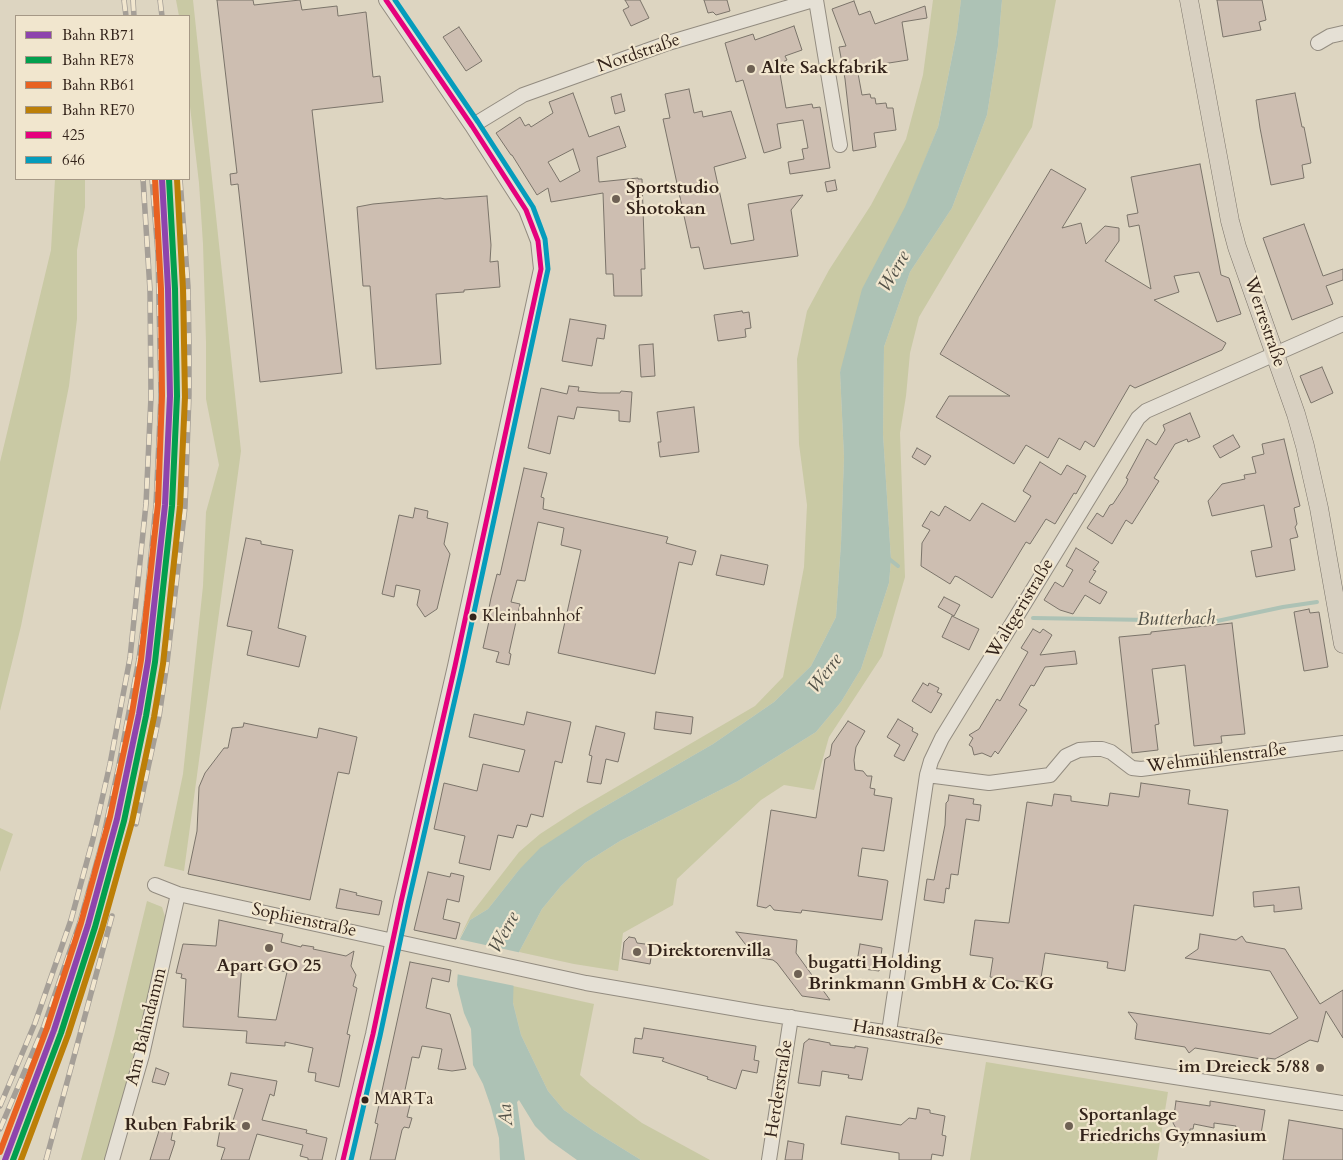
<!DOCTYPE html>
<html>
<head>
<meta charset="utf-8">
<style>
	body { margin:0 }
	#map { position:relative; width:1343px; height:1160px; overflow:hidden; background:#ddd5c1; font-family:Cardo,serif }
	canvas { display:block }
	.legend { position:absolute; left:15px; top:15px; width:175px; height:165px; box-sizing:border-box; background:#f1e6ce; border:1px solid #a59886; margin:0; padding:6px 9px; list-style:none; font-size:15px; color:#33231a }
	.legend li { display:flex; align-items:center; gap:10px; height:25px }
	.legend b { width:25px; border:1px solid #a59886 }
</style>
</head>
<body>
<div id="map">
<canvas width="1343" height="1160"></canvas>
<ul class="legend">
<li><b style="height:6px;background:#8e44ad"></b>Bahn RB71</li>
<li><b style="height:6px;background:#039f4e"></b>Bahn RE78</li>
<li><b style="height:6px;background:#e86222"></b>Bahn RB61</li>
<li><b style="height:6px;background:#bc7f08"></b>Bahn RE70</li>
<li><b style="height:6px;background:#e5007d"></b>425</li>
<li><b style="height:6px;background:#059cbc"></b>646</li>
</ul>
</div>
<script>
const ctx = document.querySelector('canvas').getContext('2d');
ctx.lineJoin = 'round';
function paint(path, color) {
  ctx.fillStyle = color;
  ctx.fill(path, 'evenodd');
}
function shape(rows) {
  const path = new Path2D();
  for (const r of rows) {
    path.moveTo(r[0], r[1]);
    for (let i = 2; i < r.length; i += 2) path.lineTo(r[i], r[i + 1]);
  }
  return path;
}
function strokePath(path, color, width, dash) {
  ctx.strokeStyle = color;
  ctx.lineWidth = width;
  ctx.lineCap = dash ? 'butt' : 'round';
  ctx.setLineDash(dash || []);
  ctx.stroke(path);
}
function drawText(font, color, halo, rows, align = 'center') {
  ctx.font = font + ' Cardo,serif';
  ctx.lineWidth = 4.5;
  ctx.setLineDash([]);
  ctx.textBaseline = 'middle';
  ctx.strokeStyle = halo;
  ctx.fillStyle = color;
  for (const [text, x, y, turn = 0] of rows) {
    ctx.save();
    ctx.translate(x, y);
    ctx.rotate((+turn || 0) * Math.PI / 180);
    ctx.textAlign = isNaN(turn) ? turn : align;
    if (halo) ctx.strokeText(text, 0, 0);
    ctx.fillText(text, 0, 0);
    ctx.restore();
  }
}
paint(shape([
	[176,0,193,0,241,451,184,871,164,866,183,774,203,586,206,512,219,465,206,399,206,342,203,244,199,183,189,98,189,16,179,16],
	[933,0,961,0,957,32,938,127,840,372,844,457,841,543,836,617,811,666,774,702,713,744,597,811,518,871,488,909,470,920,459,939,471,914,519,852,540,834,577,810,755,706,783,677,804,567,807,505,799,444,797,359,807,311,829,270,871,205,906,139,923,75],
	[1002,0,1056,0,1032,127,919,317,910,353,906,396,900,433,905,577,882,656,829,737,814,790,784,785,761,800,677,879,673,905,623,933,618,971,574,964,519,952,542,909,561,886,585,863,620,841,738,781,816,732,841,702,861,669,889,583,891,560,883,434,884,347,910,272,952,208,987,115,998,46],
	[55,179,85,179,85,207,77,250,77,319,69,386,21,626,0,711,0,462,51,250],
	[0,828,13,834,0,872],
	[147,901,162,907,168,926,168,935,108,1160,81,1160,114,1036],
	[513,986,594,1004,580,1075,591,1085,642,1123,710,1160,641,1160,594,1131,564,1110,548,1091,521,1035,513,1003],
	[986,1062,1168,1092,1157,1160,970,1160]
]), '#c9c9a4');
paint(shape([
	[961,0,1002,0,998,46,987,115,952,208,910,272,884,347,883,434,891,560,889,583,861,669,841,702,816,732,738,781,620,841,585,863,561,886,542,909,519,952,514,972,513,1003,521,1035,548,1091,564,1110,594,1131,641,1160,577,1160,549,1140,535,1126,519,1100,517,1102,525,1160,500,1160,499,1138,491,1107,483,1084,473,1065,471,1029,464,1013,457,985,460,939,470,920,488,909,518,871,540,848,597,811,713,744,774,702,811,666,836,617,841,543,844,457,840,372,862,289,905,207,938,127,957,32]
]), '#adc2b5');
paint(shape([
	[458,939,522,953,516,973,515,986,456,974]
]), '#ddd5c1');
strokePath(shape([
	[888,558,898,566],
	[1033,618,1149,620,1203,624,1283,607,1317,602]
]), '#adc2b5', 4);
const building = shape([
	[217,0,253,0,254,5,300,0,302,10,337,6,338,16,366,12,373,77,380,76,383,102,312,110,342,373,260,382,238,184,231,185,230,174,237,173,217,0],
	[625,0,640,0,649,18,631,26,623,10,629,7,625,0],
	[704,0,727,0,730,11,716,15,713,12,708,13,704,0],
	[1217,0,1262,0,1266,20,1259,22,1261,30,1223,37,1217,0],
	[854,1,859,15,870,11,875,24,925,6,927,18,902,22,908,60,857,68,862,95,870,94,871,98,875,98,876,104,886,103,887,108,893,108,896,130,874,133,876,147,853,151,845,79,839,47,846,46,832,9,854,1],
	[794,26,802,50,785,56,787,60,783,62,787,72,780,74,786,108,812,104,813,108,820,107,830,168,790,174,788,162,804,159,802,149,808,148,803,120,777,124,781,148,764,153,743,80,736,82,725,43,753,34,755,40,794,26],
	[459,27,482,61,466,71,443,37,459,27],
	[689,89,694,113,702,111,703,117,731,111,746,158,714,167,731,244,754,240,748,204,803,195,791,210,798,256,704,269,699,247,691,248,663,119,670,118,665,94,689,89],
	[573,93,589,137,619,126,626,147,597,157,599,182,638,178,638,179,642,179,645,269,641,269,642,296,614,296,613,274,606,274,603,193,551,202,548,188,537,195,512,155,511,155,496,133,520,117,525,126,529,124,531,127,553,113,549,102,573,93],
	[573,149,580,171,560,182,548,162,573,149],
	[1295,93,1302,127,1304,127,1311,163,1302,165,1304,178,1271,185,1260,128,1256,100,1295,93],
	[621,94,625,111,615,114,611,97,621,94],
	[1200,164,1221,275,1229,278,1241,314,1217,322,1199,272,1174,276,1179,292,1154,300,1226,343,1222,350,1135,388,1130,385,1094,447,1085,441,1080,450,1059,438,1048,458,1026,445,1014,464,936,417,949,396,1010,396,940,354,1051,169,1086,189,1062,228,1081,223,1086,244,1105,226,1119,228,1119,241,1105,261,1151,289,1139,225,1129,227,1127,215,1138,213,1131,177,1200,164],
	[835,180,837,190,827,192,825,182,835,180],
	[487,196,491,245,490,262,498,261,500,287,464,290,464,292,436,294,441,364,376,369,370,286,363,286,357,207,373,204,440,198,445,199,487,196],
	[1304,224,1323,276,1343,269,1343,280,1326,286,1333,304,1292,320,1263,238,1304,224],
	[742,311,743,313,749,312,751,328,745,329,746,337,718,341,714,315,742,311],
	[570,319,606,325,604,339,597,338,592,366,562,361,570,319],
	[653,344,655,376,641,377,639,345,653,344],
	[1322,367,1333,393,1311,403,1300,376,1322,367],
	[569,386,579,387,578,391,599,393,620,393,621,391,632,392,630,422,619,421,619,411,577,407,574,419,558,416,550,454,528,448,541,388,567,394,569,386],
	[694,407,699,452,660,457,658,442,661,442,657,412,694,407],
	[1190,413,1200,437,1188,442,1187,439,1175,444,1154,478,1159,481,1132,524,1126,520,1112,544,1087,528,1097,513,1103,517,1110,505,1113,504,1126,484,1128,479,1126,478,1147,439,1156,445,1165,430,1163,425,1190,413],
	[1233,435,1240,447,1220,458,1213,446,1233,435],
	[1284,439,1300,506,1294,508,1297,524,1295,527,1298,537,1290,539,1295,570,1256,577,1251,551,1272,547,1264,505,1212,516,1208,501,1222,484,1245,479,1244,475,1256,473,1252,457,1264,454,1262,444,1284,439],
	[917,448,931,456,925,465,912,457,917,448],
	[1040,462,1061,475,1067,465,1086,476,1076,494,1074,493,1055,524,1046,519,1030,544,1026,542,992,598,958,577,955,576,950,584,921,566,922,543,930,530,922,526,931,511,939,516,945,506,970,521,982,503,1015,522,1031,496,1023,491,1040,462],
	[524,468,547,473,541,497,544,498,543,509,668,537,666,543,696,551,692,565,679,562,655,674,558,653,581,550,561,545,564,528,538,522,525,581,517,580,511,602,520,604,509,653,511,654,509,665,496,662,499,652,483,648,492,608,489,608,491,598,497,574,500,575,524,468],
	[415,508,428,511,427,518,448,523,444,544,450,554,437,609,425,617,417,605,420,590,396,585,394,597,382,594,399,515,413,518,415,508],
	[246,538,261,541,261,544,293,550,278,628,306,636,299,667,247,655,252,631,227,626,246,538],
	[1076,548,1099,562,1093,570,1096,571,1089,582,1107,592,1100,604,1085,595,1073,614,1060,610,1044,600,1055,582,1063,587,1073,570,1066,566,1076,548],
	[721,555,768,565,764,585,716,575,721,555],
	[944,597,960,605,954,616,938,607,944,597],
	[1309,609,1310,613,1319,612,1328,667,1304,671,1294,612,1309,609],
	[952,616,979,629,969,650,942,637,952,616],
	[1232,623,1245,734,1221,736,1222,743,1194,746,1185,665,1152,669,1159,724,1155,725,1158,750,1132,753,1119,637,1151,634,1151,632,1232,623],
	[1033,629,1040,633,1043,629,1052,635,1040,655,1075,651,1077,664,1045,667,1034,686,1031,685,1019,705,1027,710,998,754,995,751,991,757,982,753,974,755,972,747,969,745,973,738,969,735,979,729,997,699,1000,701,1028,652,1021,648,1033,629],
	[923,683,928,686,929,683,939,688,937,692,942,694,931,713,912,701,923,683],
	[527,712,571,722,562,763,555,761,543,817,531,814,527,827,517,825,513,838,498,835,490,870,459,863,465,836,434,829,444,783,477,791,483,764,519,772,525,750,469,737,474,714,524,725,527,712],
	[656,712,693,717,691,734,654,729,656,712],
	[898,719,913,728,912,731,918,734,904,761,894,756,900,745,887,737,898,719],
	[848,721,865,731,856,747,854,760,855,770,863,771,867,776,872,776,870,788,875,789,874,795,892,798,884,851,862,848,858,876,886,880,888,881,882,920,802,910,801,913,774,910,770,905,766,908,757,906,771,810,816,818,825,759,830,756,832,744,848,721],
	[244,723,317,738,319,728,357,737,349,774,338,772,310,900,188,874,197,831,199,787,205,773,224,748,228,748,232,728,243,727,244,723],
	[596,726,625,733,618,762,606,759,601,784,587,782,592,756,589,755,596,726],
	[1141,783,1190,790,1188,804,1228,810,1213,916,1134,905,1125,971,1107,968,1108,962,1045,953,1040,984,990,977,993,958,970,955,975,920,1009,923,1027,802,1052,806,1054,794,1071,796,1071,801,1108,806,1110,793,1139,797,1141,783],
	[949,795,974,799,973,804,981,805,979,821,966,819,958,875,951,874,949,889,946,888,944,903,924,900,927,879,934,880,945,825,946,803,948,801,949,795],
	[428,872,450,877,451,873,464,876,459,902,447,899,443,919,460,923,456,939,414,930,428,872],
	[1299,887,1302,909,1274,912,1274,905,1254,907,1253,892,1299,887],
	[340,889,357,893,356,895,382,901,379,915,336,908,340,889],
	[219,920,283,934,281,942,301,947,302,945,314,947,313,949,346,956,354,951,351,966,356,975,353,986,357,988,347,1034,350,1035,339,1087,315,1081,316,1073,308,1072,313,1048,285,1042,285,1046,246,1043,247,1031,183,1027,186,979,181,978,182,974,176,973,183,944,216,946,219,920],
	[242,963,287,972,276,1020,238,1017,242,963],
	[736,932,797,940,796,953,830,1000,802,996,777,963,773,960,755,957,736,932],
	[1200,934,1236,940,1242,936,1246,942,1285,949,1320,1004,1343,990,1343,1038,1326,1011,1318,1042,1310,1040,1275,1059,1267,1058,1267,1060,1195,1048,1189,1053,1185,1047,1135,1039,1137,1024,1128,1012,1270,1034,1298,1018,1270,971,1185,958,1198,949,1200,934],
	[629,937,635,938,637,943,653,945,650,964,622,959,624,942,629,937],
	[860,944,882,948,879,971,856,968,860,944],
	[410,962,451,970,449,982,432,978,426,1008,450,1014,466,1069,452,1071,438,1069,442,1049,422,1046,419,1058,412,1057,402,1104,410,1105,407,1117,412,1118,409,1128,404,1127,402,1130,395,1160,370,1160,378,1124,375,1123,410,962],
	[644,1028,756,1046,754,1060,759,1061,757,1073,742,1070,736,1089,707,1079,708,1077,662,1061,664,1058,633,1053,635,1038,642,1039,644,1028],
	[809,1039,830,1043,830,1045,855,1048,855,1046,868,1048,862,1080,848,1078,849,1075,822,1071,820,1086,798,1083,804,1043,809,1039],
	[156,1068,169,1073,165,1085,152,1082,156,1068],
	[231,1073,277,1081,274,1096,270,1094,262,1120,307,1130,306,1133,327,1138,322,1160,308,1160,308,1158,300,1156,303,1145,257,1134,249,1160,221,1160,225,1148,217,1146,221,1124,231,1127,243,1089,228,1085,231,1073],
	[1176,1101,1210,1106,1210,1101,1265,1110,1260,1140,1234,1136,1236,1126,1214,1123,1214,1128,1194,1124,1193,1129,1190,1129,1188,1143,1175,1140,1177,1130,1173,1123,1176,1101],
	[918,1108,930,1110,930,1113,945,1116,942,1135,946,1136,943,1156,932,1154,931,1160,899,1160,899,1153,841,1144,846,1116,901,1125,909,1118,916,1119,918,1108],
	[1289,1120,1343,1129,1343,1160,1283,1160,1289,1120],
	[162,1121,174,1125,171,1140,175,1141,174,1145,169,1160,150,1160,162,1121],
	[788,1141,804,1144,802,1160,785,1160,788,1141]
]);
paint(building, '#cdbeb1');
strokePath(building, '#7b746a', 1);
const minor = shape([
	[816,0,840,145],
	[1318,43,1330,36,1343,33],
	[472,126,523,95,668,43,813,0],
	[927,775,989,783,1050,775,1066,756,1079,750,1093,749,1102,749,1111,752,1132,768,1141,769,1343,743],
	[155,885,178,894,586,983,761,1013,1343,1103],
	[889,1032,927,775,931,761,942,738,1138,418,1146,411,1343,324],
	[112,1160,142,1055,178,894],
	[343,1160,373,1034,401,902,455,666,541,269,538,241,526,210,472,126,386,0],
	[769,1160,791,1017]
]);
const major = shape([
	[1189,0,1230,221,1237,247,1296,414,1305,446,1319,508,1343,644]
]);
strokePath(minor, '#938c80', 16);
strokePath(major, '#7b746a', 19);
strokePath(minor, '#e5e0d5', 14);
strokePath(major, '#d8d0c1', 18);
const rail = shape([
	[124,0,126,16],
	[133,0,134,16],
	[160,0,162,16],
	[136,824,159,717,167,663,185,507,189,395,189,341,188,287,180,179],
	[0,1106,35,1023,71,920,93,839,110,764,130,658,146,504,151,397,150,290,143,179],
	[0,1129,44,1026,80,922,102,843,119,765,139,659,146,606,156,505,161,396,158,254,152,179],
	[46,1160,112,916]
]);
strokePath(rail, '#a59f97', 5.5);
strokePath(rail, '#f1e6ce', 4, [11]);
strokePath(shape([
	[343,1160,373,1034,401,902,455,666,541,269,538,241,526,210,472,126,386,0]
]), '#e5007d', 5);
strokePath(shape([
	[351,1160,380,1036,408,904,462,668,548,269,545,239,533,207,478,122,395,0]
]), '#059cbc', 5);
strokePath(shape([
	[5,1160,54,1030,88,925,117,819,139,714,148,661,165,505,170,396,168,289,162,179]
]), '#8e44ad', 6);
strokePath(shape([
	[13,1160,61,1033,95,927,124,821,146,716,155,662,172,506,177,396,175,289,169,179]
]), '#039f4e', 6);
strokePath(shape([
	[0,1152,47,1028,81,923,110,817,132,713,141,660,158,504,162,396,161,289,155,179]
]), '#e86222', 6);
strokePath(shape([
	[21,1160,68,1035,102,929,132,822,154,717,163,664,180,506,185,397,183,289,177,179]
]), '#bc7f08', 6);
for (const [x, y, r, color] of [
	[751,69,5,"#6e6154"],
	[616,199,5,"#6e6154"],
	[473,617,4.5,"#33231a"],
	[269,948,5,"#6e6154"],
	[637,952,5,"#6e6154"],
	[798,974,5,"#6e6154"],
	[1320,1068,5,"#6e6154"],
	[365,1100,4.5,"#33231a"],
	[246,1126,5,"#6e6154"],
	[1069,1126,5,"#6e6154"]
]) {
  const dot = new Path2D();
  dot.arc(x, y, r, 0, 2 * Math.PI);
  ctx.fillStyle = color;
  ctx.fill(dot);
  strokePath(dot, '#f1e6ce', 2);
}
drawText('17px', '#33231a', '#f1e6ce', [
	["Kleinbahnhof",482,617],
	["MARTa",374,1100]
], 'left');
drawText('18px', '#33231a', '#f1e6ce', [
	["Nordstraße",639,54,-19],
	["Werrestraße",1264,322,71],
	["Waltgeristraße",1021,609,-59],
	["Wehmühlenstraße",1217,759,-7],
	["Sophienstraße",304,921,12],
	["Am Bahndamm",147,1027,-76],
	["Hansastraße",898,1034,9],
	["Herderstraße",780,1089,-81]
]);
drawText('bold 18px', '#33231a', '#f1e6ce', [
	["Alte Sackfabrik",761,69],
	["Sportstudio",626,189],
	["Shotokan",626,210],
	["Direktorenvilla",647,952],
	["bugatti Holding",808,964],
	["Brinkmann GmbH & Co. KG",808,985],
	["Apart GO 25",269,967,"center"],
	["im Dreieck 5/88",1310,1068,"right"],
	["Sportanlage",1079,1116],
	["Friedrichs Gymnasium",1079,1137],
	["Ruben Fabrik",236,1126,"right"]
], 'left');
drawText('italic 19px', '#515047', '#f1e6ce', [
	["Werre",895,272,-60],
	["Butterbach",1176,620,-1],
	["Werre",826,674,-53],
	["Werre",505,933,-62],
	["Aa",507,1115,-95]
]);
</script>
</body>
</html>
